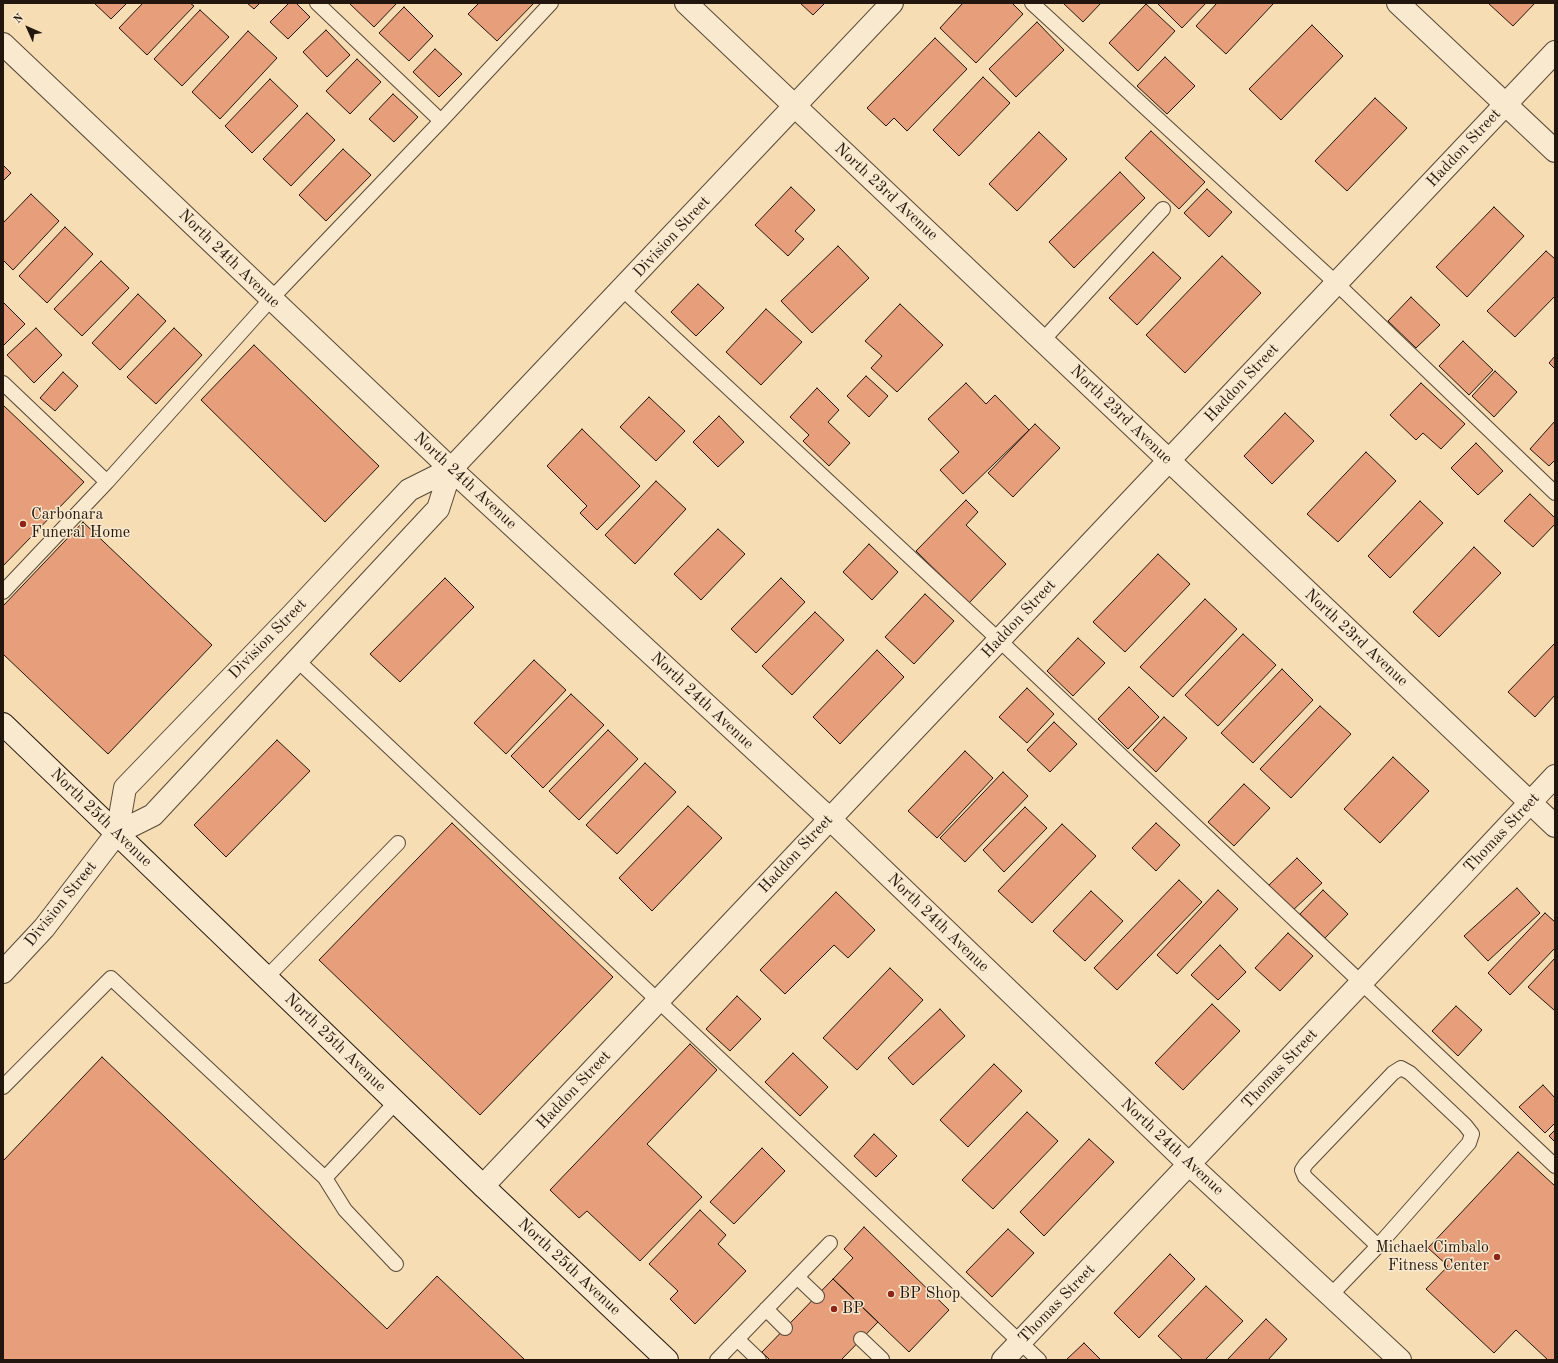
<!DOCTYPE html>
<html>
<head>
<meta charset="utf-8">
<style>
	body { margin:0 }
	#map { position:relative; width:1558px; height:1363px; overflow:hidden; background:#f6ddb4; font-family:"Old Standard TT",serif }
	canvas { display:block }
	.frame { position:absolute; inset:0; border:4px solid #22160e; pointer-events:none }
	.north { position:absolute; left:8px; top:8px; width:40px; height:40px; -webkit-text-stroke:3px #f9e9ce; paint-order:stroke; rotate:315deg; font-size:11px; font-weight:700; line-height:16px; text-align:center; color:#22160e }
	.north::after { content:''; display:block; margin:auto; width:14px; height:18px; background:#22160e; clip-path:polygon(50% 0,100% 100%,50% 72%,0 100%) }
</style>
</head>
<body>
<div id="map">
<canvas width="1558" height="1363"></canvas>
<div class="frame"></div>
<div class="north">N</div>
</div>
<script>
const ctx = document.querySelector('canvas').getContext('2d');
ctx.lineJoin = 'round';
function paint(path, color) {
  ctx.fillStyle = color;
  ctx.fill(path, 'evenodd');
}
function shape(rows) {
  const path = new Path2D();
  for (const r of rows) {
    path.moveTo(r[0], r[1]);
    for (let i = 2; i < r.length; i += 2) path.lineTo(r[i], r[i + 1]);
  }
  return path;
}
function strokePath(path, color, width, dash) {
  ctx.strokeStyle = color;
  ctx.lineWidth = width;
  ctx.lineCap = dash ? 'butt' : 'round';
  ctx.setLineDash(dash || []);
  ctx.stroke(path);
}
function drawText(font, color, halo, rows, align = 'center') {
  ctx.font = font + ' "Old Standard TT",serif';
  ctx.lineWidth = 3;
  ctx.setLineDash([]);
  ctx.textBaseline = 'middle';
  ctx.strokeStyle = halo;
  ctx.fillStyle = color;
  for (const [text, x, y, turn = 0] of rows) {
    ctx.save();
    ctx.translate(x, y);
    ctx.rotate((+turn || 0) * Math.PI / 180);
    ctx.textAlign = isNaN(turn) ? turn : align;
    if (halo) ctx.strokeText(text, 0, 0);
    ctx.fillText(text, 0, 0);
    ctx.restore();
  }
}
const building = shape([
	[94,3,127,3,111,19,94,3],
	[143,3,190,3,194,6,147,55,119,28,143,3],
	[247,3,260,3,254,9,247,3],
	[289,3,296,3,310,17,288,39,270,22,289,3],
	[349,3,397,3,374,27,349,3],
	[479,3,534,3,497,41,468,14,479,3],
	[800,3,825,3,813,15,800,3],
	[963,3,1012,3,1023,14,976,63,940,28,963,3],
	[1063,3,1101,3,1083,22,1063,3],
	[1157,3,1206,3,1182,28,1157,3],
	[1217,3,1274,3,1226,54,1196,26,1217,3],
	[1488,3,1535,3,1513,26,1488,3],
	[1146,4,1175,31,1138,71,1109,43,1146,4],
	[404,7,433,36,409,61,379,33,404,7],
	[200,10,229,37,182,86,154,59,200,10],
	[1037,22,1064,50,1016,97,989,69,1037,22],
	[1312,25,1343,56,1281,120,1249,89,1312,25],
	[326,30,350,55,327,77,303,52,326,30],
	[248,31,277,58,220,119,192,92,248,31],
	[935,38,967,69,907,131,894,118,886,126,867,108,935,38],
	[435,49,462,74,439,97,413,72,435,49],
	[1165,57,1195,86,1167,114,1137,86,1165,57],
	[357,59,381,82,350,114,326,91,357,59],
	[983,77,1010,103,959,156,933,130,983,77],
	[270,79,298,106,252,153,225,126,270,79],
	[393,94,418,117,394,142,369,119,393,94],
	[1375,98,1407,128,1347,191,1315,161,1375,98],
	[307,113,335,140,291,186,263,159,307,113],
	[1151,131,1205,182,1179,209,1125,158,1151,131],
	[1039,132,1067,159,1017,211,989,184,1039,132],
	[343,149,371,175,326,221,299,195,343,149],
	[3,165,11,173,3,181,3,165],
	[1120,172,1145,198,1074,268,1049,242,1120,172],
	[791,187,815,210,795,231,804,239,788,256,755,225,791,187],
	[1207,189,1232,212,1209,237,1184,213,1207,189],
	[31,194,59,221,13,270,3,260,3,223,31,194],
	[1494,207,1524,236,1467,297,1436,267,1494,207],
	[65,227,93,254,47,303,19,276,65,227],
	[838,246,869,278,812,333,781,301,838,246],
	[1546,251,1555,259,1555,296,1515,337,1487,311,1546,251],
	[1153,252,1181,278,1137,325,1109,298,1153,252],
	[1222,256,1261,293,1185,373,1146,335,1222,256],
	[101,261,129,288,82,336,54,309,101,261],
	[698,284,724,308,696,336,671,312,698,284],
	[138,294,166,321,120,370,92,343,138,294],
	[1411,297,1440,325,1416,348,1388,321,1411,297],
	[3,302,25,324,3,346,3,302],
	[900,304,943,345,897,392,871,368,882,356,865,341,900,304],
	[766,309,802,342,761,385,726,352,766,309],
	[36,328,62,355,34,383,7,355,36,328],
	[174,328,202,355,156,404,127,377,174,328],
	[1463,341,1493,370,1469,395,1439,366,1463,341],
	[254,345,379,466,325,522,201,400,254,345],
	[1555,356,1555,369,1549,363,1555,356],
	[1495,371,1517,392,1494,417,1472,396,1495,371],
	[63,372,78,386,55,411,40,398,63,372],
	[866,376,888,396,869,417,847,396,866,376],
	[966,383,986,404,995,395,1029,430,963,494,940,470,959,452,928,419,966,383],
	[1421,383,1465,424,1441,449,1423,433,1416,440,1390,415,1421,383],
	[817,388,839,410,828,422,850,443,829,466,803,441,809,435,790,417,817,388],
	[649,397,685,431,656,461,620,427,649,397],
	[3,405,84,482,3,566,3,405],
	[1285,413,1314,441,1272,484,1244,456,1285,413],
	[719,416,744,442,718,467,693,442,719,416],
	[1555,421,1555,460,1549,466,1530,449,1555,421],
	[1035,424,1060,448,1013,497,988,473,1035,424],
	[582,429,640,486,597,530,580,513,587,506,547,466,582,429],
	[1476,443,1503,471,1478,495,1451,468,1476,443],
	[1366,452,1396,481,1338,542,1307,514,1366,452],
	[656,481,686,509,635,564,605,535,656,481],
	[1530,494,1555,518,1555,524,1533,547,1504,521,1530,494],
	[966,500,978,512,966,525,1006,564,969,603,916,551,966,500],
	[1420,501,1443,523,1390,578,1368,556,1420,501],
	[83,522,212,645,108,754,3,654,3,606,83,522],
	[718,529,745,554,701,600,674,574,718,529],
	[869,544,898,572,872,600,843,572,869,544],
	[1474,547,1501,573,1439,637,1413,612,1474,547],
	[1158,554,1190,584,1125,652,1093,622,1158,554],
	[445,578,474,607,400,682,370,654,445,578],
	[781,578,805,602,756,653,731,629,781,578],
	[925,594,954,621,914,664,885,637,925,594],
	[1205,599,1237,629,1173,697,1140,667,1205,599],
	[815,612,844,640,792,695,762,666,815,612],
	[1243,634,1276,665,1218,726,1185,695,1243,634],
	[1078,638,1105,663,1073,696,1047,671,1078,638],
	[1555,643,1555,695,1535,717,1508,692,1555,643],
	[877,650,904,677,840,744,813,717,877,650],
	[534,660,566,690,506,754,474,723,534,660],
	[1282,669,1313,700,1253,763,1221,733,1282,669],
	[1129,687,1159,717,1128,749,1098,719,1129,687],
	[1027,688,1054,714,1027,743,999,717,1027,688],
	[571,694,604,725,543,788,511,756,571,694],
	[1320,706,1351,734,1291,798,1260,769,1320,706],
	[1164,717,1187,738,1156,772,1133,750,1164,717],
	[1054,722,1077,744,1050,772,1027,750,1054,722],
	[608,730,638,759,579,820,549,791,608,730],
	[277,740,310,771,226,857,194,825,277,740],
	[965,751,993,778,937,838,908,811,965,751],
	[1393,757,1429,791,1380,843,1344,809,1393,757],
	[645,763,676,792,617,854,586,825,645,763],
	[1003,772,1028,796,965,862,940,838,1003,772],
	[1244,784,1270,808,1234,846,1208,822,1244,784],
	[688,806,722,838,652,911,619,878,688,806],
	[1025,807,1047,828,1004,872,983,850,1025,807],
	[452,823,613,977,480,1115,319,960,452,823],
	[1156,823,1180,845,1156,871,1132,848,1156,823],
	[1062,824,1096,856,1032,923,998,891,1062,824],
	[1297,858,1322,883,1292,911,1268,886,1297,858],
	[1179,880,1202,902,1117,990,1094,968,1179,880],
	[1517,888,1540,913,1488,961,1464,936,1517,888],
	[1218,890,1238,909,1177,974,1157,955,1218,890],
	[1323,890,1348,914,1325,938,1300,914,1323,890],
	[1091,891,1123,921,1085,961,1053,931,1091,891],
	[836,892,875,930,848,958,834,945,785,994,760,970,836,892],
	[1545,913,1555,922,1555,948,1510,995,1488,973,1545,913],
	[1288,933,1313,956,1280,991,1255,968,1288,933],
	[1220,945,1246,972,1218,1000,1191,975,1220,945],
	[1555,958,1555,1009,1554,1010,1528,987,1555,958],
	[890,968,923,1000,857,1070,823,1038,890,968],
	[737,996,761,1019,730,1051,706,1029,737,996],
	[1212,1004,1240,1031,1183,1090,1155,1063,1212,1004],
	[1456,1006,1482,1030,1458,1056,1432,1031,1456,1006],
	[940,1009,965,1036,913,1085,888,1058,940,1009],
	[690,1044,717,1070,647,1144,702,1197,640,1261,587,1211,579,1218,550,1190,690,1044],
	[793,1053,828,1087,800,1116,765,1082,793,1053],
	[102,1057,387,1329,437,1276,525,1360,3,1360,3,1161,102,1057],
	[994,1064,1022,1091,968,1147,940,1120,994,1064],
	[1543,1085,1555,1098,1555,1123,1545,1133,1519,1107,1543,1085],
	[1027,1112,1058,1141,993,1209,962,1180,1027,1112],
	[1555,1130,1555,1142,1549,1136,1555,1130],
	[874,1134,897,1156,876,1177,854,1156,874,1134],
	[1089,1139,1114,1162,1044,1236,1020,1212,1089,1139],
	[762,1148,785,1171,734,1224,710,1202,762,1148],
	[1518,1152,1555,1186,1555,1360,1548,1360,1516,1330,1494,1353,1426,1289,1448,1266,1428,1248,1518,1152],
	[700,1210,726,1235,718,1244,746,1271,695,1324,670,1299,678,1291,649,1264,700,1210],
	[864,1227,949,1310,909,1352,833,1279,853,1258,844,1249,864,1227],
	[1008,1229,1034,1253,992,1297,966,1272,1008,1229],
	[1170,1254,1195,1279,1139,1338,1114,1313,1170,1254],
	[833,1279,878,1322,841,1360,770,1360,762,1352,833,1279],
	[1206,1286,1243,1321,1205,1360,1183,1360,1158,1336,1206,1286],
	[1266,1319,1287,1339,1268,1360,1227,1360,1266,1319],
	[1084,1343,1101,1360,1066,1360,1084,1343]
]);
paint(building, '#e79f7b');
strokePath(building, '#22160e', 1);
const service = shape([
	[317,3,441,121],
	[1032,3,1336,283,1555,493],
	[622,289,999,640,1555,1166],
	[1043,340,1163,209],
	[3,383,107,482],
	[3,592,107,482,271,299,441,121,551,3],
	[297,660,1039,1360],
	[267,977,398,843],
	[3,1087,111,978,325,1178,345,1210,396,1264],
	[325,1178,396,1102],
	[797,1277,817,1296],
	[1331,1295,1378,1246,1469,1143,1472,1134,1465,1125,1410,1073,1401,1068,1393,1073,1306,1164,1302,1170,1305,1177,1378,1246],
	[766,1309,785,1328],
	[737,1339,759,1360],
	[861,1339,882,1359,881,1360],
	[717,1360,830,1243]
]);
const minor = shape([
	[686,3,1555,826],
	[1398,3,1555,151],
	[3,44,451,469,830,819,1190,1165,1400,1360],
	[117,833,125,788,293,614,409,490,451,469,892,3],
	[3,972,44,928,117,833,153,815,434,513,438,509,451,469],
	[483,1186,1555,52],
	[1003,1360,1361,983,1555,776]
]);
const secondary = shape([
	[3,724,483,1186,667,1360]
]);
strokePath(service, '#574838', 16);
strokePath(minor, '#574838', 24);
strokePath(secondary, '#22160e', 24);
strokePath(service, '#f9e9ce', 14);
strokePath(minor, '#f9e9ce', 22);
strokePath(secondary, '#f9e9ce', 22);
for (const [x, y, r, color] of [
	[23,524,4,"#8f2418"],
	[1497,1257,4,"#8f2418"],
	[891,1294,4,"#8f2418"],
	[834,1309,4,"#8f2418"]
]) {
  const dot = new Path2D();
  dot.arc(x, y, r, 0, 2 * Math.PI);
  ctx.fillStyle = color;
  ctx.fill(dot);
  strokePath(dot, '#f9e9ce', 1.5);
}
drawText('16px', '#22160e', '#f9e9ce', [
	["Haddon Street",1464,148,-47],
	["North 23rd Avenue",886,192,43],
	["Division Street",672,237,-47],
	["North 24th Avenue",229,259,44],
	["Haddon Street",1242,383,-47],
	["North 23rd Avenue",1121,415,44],
	["North 24th Avenue",465,481,43],
	["Haddon Street",1019,619,-47],
	["North 23rd Avenue",1356,638,43],
	["Division Street",268,639,-46],
	["North 24th Avenue",702,701,43],
	["North 25th Avenue",101,818,44],
	["Thomas Street",1502,833,-47],
	["Haddon Street",796,854,-47],
	["Division Street",61,904,-51],
	["North 24th Avenue",938,923,44],
	["North 25th Avenue",335,1043,44],
	["Thomas Street",1280,1069,-47],
	["Haddon Street",574,1090,-47],
	["North 24th Avenue",1172,1147,43],
	["North 25th Avenue",569,1267,43],
	["Thomas Street",1057,1304,-46]
]);
drawText('16px', '#22160e', '#f9e9ce', [
	["Carbonara",31,515],
	["Funeral Home",31,533],
	["Michael Cimbalo",1489,1248,"right"],
	["Fitness Center",1489,1266,"right"],
	["BP Shop",899,1294],
	["BP",842,1309]
], 'left');
</script>
</body>
</html>
